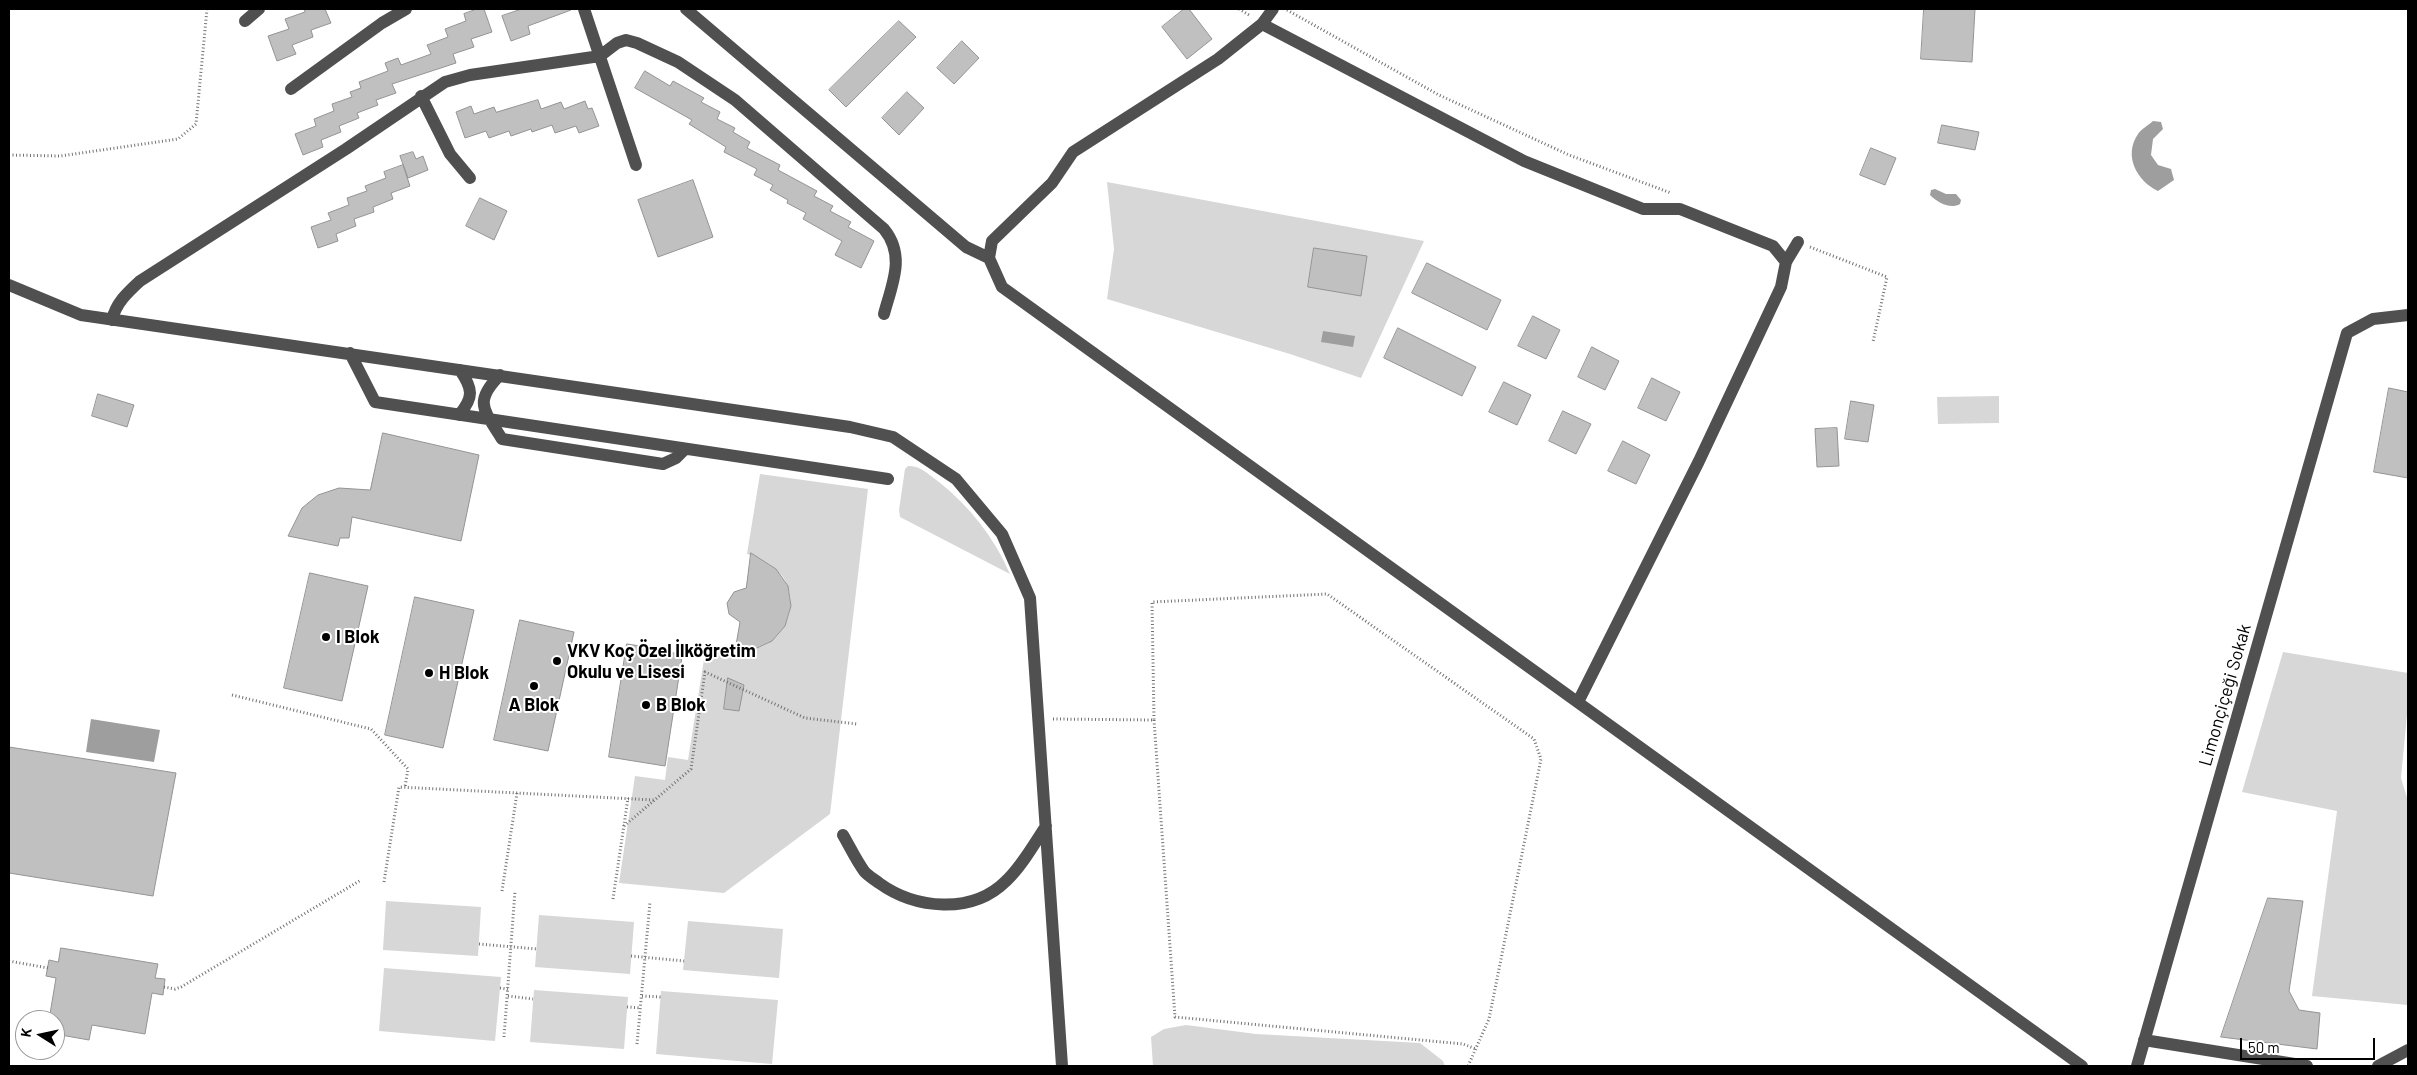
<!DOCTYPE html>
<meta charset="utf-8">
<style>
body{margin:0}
#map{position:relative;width:2417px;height:1075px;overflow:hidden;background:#fff;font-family:Barlow,sans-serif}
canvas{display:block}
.frame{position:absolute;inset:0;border:10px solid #000;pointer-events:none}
.north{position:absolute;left:15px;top:1010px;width:50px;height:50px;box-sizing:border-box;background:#fff;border:1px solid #999;border-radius:50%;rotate:280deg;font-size:14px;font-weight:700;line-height:20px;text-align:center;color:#000}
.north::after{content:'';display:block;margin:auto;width:18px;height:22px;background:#000;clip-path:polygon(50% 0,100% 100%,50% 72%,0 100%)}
.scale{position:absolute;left:2240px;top:1038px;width:135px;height:22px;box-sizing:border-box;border:2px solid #000;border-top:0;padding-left:6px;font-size:15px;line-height:18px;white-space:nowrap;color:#000;-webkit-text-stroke:4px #fff;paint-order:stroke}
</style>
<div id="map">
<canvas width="2417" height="1075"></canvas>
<div class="frame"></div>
<div class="north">K</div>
<div class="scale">50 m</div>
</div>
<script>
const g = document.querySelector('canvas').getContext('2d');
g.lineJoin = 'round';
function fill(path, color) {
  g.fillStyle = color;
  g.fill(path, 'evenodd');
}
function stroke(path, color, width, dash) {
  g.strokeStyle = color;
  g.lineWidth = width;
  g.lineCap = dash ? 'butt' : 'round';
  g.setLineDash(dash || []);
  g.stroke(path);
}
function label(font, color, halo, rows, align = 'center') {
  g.font = font + ' Barlow,sans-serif';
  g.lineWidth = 4;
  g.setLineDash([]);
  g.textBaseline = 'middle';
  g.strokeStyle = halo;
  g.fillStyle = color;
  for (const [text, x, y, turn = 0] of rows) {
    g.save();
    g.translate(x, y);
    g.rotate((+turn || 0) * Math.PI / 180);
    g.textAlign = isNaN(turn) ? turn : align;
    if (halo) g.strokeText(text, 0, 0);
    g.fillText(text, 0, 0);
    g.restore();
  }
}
const green = new Path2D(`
 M1107 182 1424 241 1361 378 1290 354 1107 299 1114 249Z
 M1999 396V423L1938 424 1937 397Z
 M908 466C920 465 929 475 939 482 970 507 994 537 1010 574L900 517 899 510 905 469Z
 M760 474 868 489 830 814 724 893 619 883 635 776 665 780 668 757 688 760 706 647C722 650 740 654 756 649 782 640 797 613 788 587 782 569 763 559 747 554Z
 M2283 652 2408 673V704L2401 778 2408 801V1005L2312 996 2337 811 2242 792Z
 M386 901 481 907 478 956 383 950Z
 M539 915 634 922 630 974 535 967Z
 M688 921 783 929 779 978 683 970Z
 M384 968 501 977 495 1041 379 1031Z
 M534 990 628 997 624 1049 530 1042Z
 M661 991 778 1000 772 1064 656 1054Z
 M1186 1025 1256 1034 1420 1043 1443 1061 1445 1066H1153L1151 1037 1164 1029Z`);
const water = new Path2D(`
 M2153 121 2161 122 2163 129 2153 139 2151 155 2158 165 2171 169 2174 180 2158 191C2137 181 2123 156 2138 134 2141 129 2149 125 2153 121Z
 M1935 189 1946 194H1956L1961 200 1960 204C1950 210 1937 202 1930 195L1931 190Z
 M1323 331 1355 336 1353 347 1321 342Z
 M91 719 160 730 154 762 86 752Z`);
const building = new Path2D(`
 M304 9H325L331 23 311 30 313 37 292 45 296 54 277 61 268 36 289 29 285 19 305 12Z
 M477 9H484L492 32 471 39 474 47 453 54 456 63 392 84 396 93 376 100 378 105 357 113 359 118 339 126 341 132 321 140 323 147 303 155 295 134 316 126 314 119 334 111 332 104 352 97 350 92 361 88 359 82 388 71 385 63 398 58 401 65 431 54 427 45 448 37 445 29 466 21 464 14Z
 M522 9H571V10L528 26 530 34 511 41 502 16Z
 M1184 9H1189L1212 39 1187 59 1162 27Z
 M1924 9H1975L1972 62 1921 59Z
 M899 21 916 37 846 107 829 90Z
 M962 41 979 58 954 84 937 68Z
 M645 71 670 86 673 81 704 98 701 102 720 112 717 119 735 128 733 132 750 142 747 148 780 165 778 170 817 191 814 196 833 206 830 211 851 222 848 227 874 241 861 268 835 255 842 241 803 219 806 213 787 203 788 200 770 190 773 185 754 175 757 169 724 152 726 147 689 124 692 120 635 88Z
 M907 92 924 108 899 135 882 118Z
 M538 100 541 109 561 102 564 109 585 101 588 109 592 108 599 126 579 133 576 126 555 133 552 125 532 132 531 129 511 136 509 131 489 138 486 131 465 138 456 112 471 106 474 114 494 107 496 112Z
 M1942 125 1979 132 1975 150 1938 143Z
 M1871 148 1896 158 1885 185 1860 175Z
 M413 152 416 159 423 156 428 170 408 178 400 156Z
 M403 165 410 186 391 193 393 199 373 207 374 212 354 219 356 226 336 234 338 241 318 248 311 227 331 220 328 213 349 205 347 198 367 191 365 186 386 178 384 172Z
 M693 180 713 237 658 257 638 200Z
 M480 198 507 211 494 240 466 226Z
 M1314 248 1367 256 1361 296 1308 287Z
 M1427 263 1501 300 1487 330 1412 293Z
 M1533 316 1560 330 1546 359 1518 346Z
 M1398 328 1476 367 1462 396 1384 358Z
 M1592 347 1619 361 1605 390 1578 377Z
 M1652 378 1680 392 1666 421 1638 408Z
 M1504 382 1531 395 1517 425 1489 412Z
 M2389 388 2408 392V478L2374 472Z
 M98 394 134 405 127 427 92 416Z
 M1851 401 1874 405 1868 442 1845 439Z
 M1563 411 1591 424 1576 454 1549 441Z
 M1837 428 1839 466 1817 467 1815 429Z
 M383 433 479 455 461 541 352 517 349 538H340L338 546 288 536 302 508 318 495 339 488 370 490Z
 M1623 441 1650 455 1636 484 1608 471Z
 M751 553 776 569 788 586 791 606 785 626 772 641 755 649 735 651 740 622 729 614 727 603 734 592 746 588Z
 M310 573 368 586 342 701 284 688Z
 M415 597 474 610 443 748 385 735Z
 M520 620 574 632 548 751 494 740Z
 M627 644 667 650 682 657 665 766 609 757Z
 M728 678 744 685 739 711 724 709Z
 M9 747 176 773 153 896 9 873Z
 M2268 898 2303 901 2289 991 2299 1010 2320 1013 2317 1049 2221 1037Z
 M61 948 158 964 155 978 165 979 163 995 152 993 145 1034 92 1025 89 1040 55 1034V1020H49L56 978 46 976 49 960 58 962Z`);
const path = new Path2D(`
 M1239 9 1249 15
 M1287 10 1439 95 1569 155 1671 193
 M9 155 60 156 178 139 196 124 207 9
 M1810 247 1887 277 1873 342
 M232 695 371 729 408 769 405 787
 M1053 719 1154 720 1152 602 1327 594 1534 739 1541 759 1489 1019 1468 1066
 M1154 720 1175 1017 1463 1044 1476 1049
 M624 826 691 769 705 672 805 718 857 724
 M384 882 399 787 654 800
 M502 891 517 793
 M613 899 628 798
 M479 944 537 949
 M631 956 684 961
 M9 961 48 968
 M164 987 175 989 181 987 361 880
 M500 988 508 989
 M508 996 533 999
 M642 996 661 997
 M627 1007 641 1008
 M504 1037 515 891
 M637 1044 650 902`);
const minor = new Path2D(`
 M584 9 636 165
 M686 9 966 247 989 258 1002 287 2082 1066
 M245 21 259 9
 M1262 24 1524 161 1643 209H1680L1773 246 1786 262 1781 287 1699 461 1578 702
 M291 89 382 23 406 9
 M421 96 450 154 470 178
 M989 258 992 241 1052 183 1073 152 1218 59 1262 24 1273 9
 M1786 262 1798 242
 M9 285 81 315 850 427 893 437 956 479 1002 534 1030 598 1062 1066
 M112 320C116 303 127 293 140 281L346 149 445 82 470 75 600 56 617 43 626 40 637 43 678 62 735 100 884 229C906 256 892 284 884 314
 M350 353 375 402 888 479
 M500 375C473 402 484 410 502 439L663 464 676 458 685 449
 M459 415C474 397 473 389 460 370
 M843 835C850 847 856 860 864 871 868 876 874 879 879 883 915 909 972 915 1006 881 1022 866 1034 844 1046 826
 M2144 1040 2307 1066
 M2137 1066 2347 333 2373 319 2408 315
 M2378 1066 2408 1050`);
const markers = [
 [326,637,5,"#000"],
 [557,661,5,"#000"],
 [429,673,5,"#000"],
 [534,686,5,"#000"],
 [646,705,5,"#000"]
];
const poiNames = [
 ["I Blok",336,637],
 ["VKV Koç Özel İlköğretim",567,651],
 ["Okulu ve Lisesi",567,672],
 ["H Blok",439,673],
 ["A Blok",534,705,"center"],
 ["B Blok",656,705]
];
const streetNames = [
 ["Limonçiçeği Sokak",2225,695,-74]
];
fill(green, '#d7d7d7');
fill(water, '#9e9e9e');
fill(building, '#c0c0c0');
stroke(building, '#949494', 1);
stroke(path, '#727272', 3, [1, 2.5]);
stroke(minor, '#505050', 12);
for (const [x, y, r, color] of markers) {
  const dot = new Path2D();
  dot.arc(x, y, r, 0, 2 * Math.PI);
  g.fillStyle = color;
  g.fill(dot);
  stroke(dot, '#fff', 2);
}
label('bold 18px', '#000', '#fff', poiNames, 'left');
label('18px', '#000', '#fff', streetNames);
</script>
